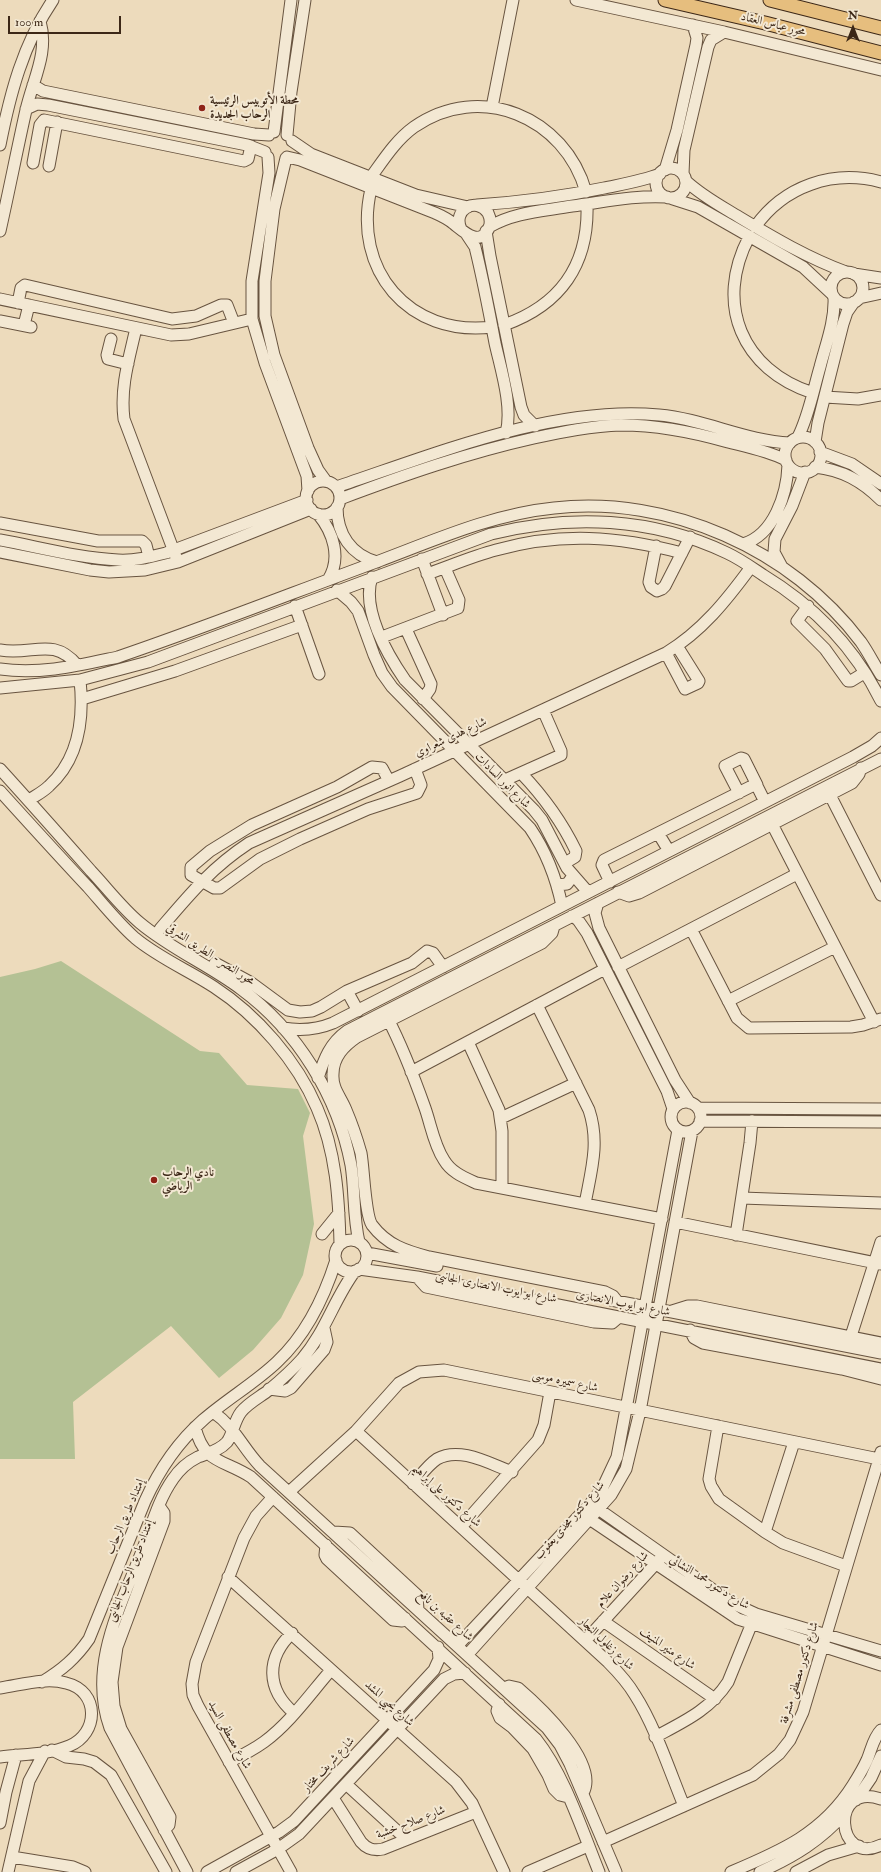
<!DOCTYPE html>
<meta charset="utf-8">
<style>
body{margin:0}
#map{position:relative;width:881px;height:1872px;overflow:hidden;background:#eddbbc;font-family:"IM FELL Double Pica",serif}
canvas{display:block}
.north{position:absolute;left:833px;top:8px;width:40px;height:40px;-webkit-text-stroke:3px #f3e8d3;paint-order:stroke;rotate:0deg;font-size:11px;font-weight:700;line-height:16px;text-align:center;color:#3c2717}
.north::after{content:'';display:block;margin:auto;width:14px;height:18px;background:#3c2717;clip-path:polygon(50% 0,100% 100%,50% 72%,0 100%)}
.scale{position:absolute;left:8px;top:16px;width:113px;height:18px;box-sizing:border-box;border:2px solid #3c2717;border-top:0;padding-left:5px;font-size:12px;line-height:14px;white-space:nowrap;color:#3c2717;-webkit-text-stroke:3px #f3e8d3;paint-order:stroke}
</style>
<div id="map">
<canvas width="881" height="1872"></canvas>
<div class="north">N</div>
<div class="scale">100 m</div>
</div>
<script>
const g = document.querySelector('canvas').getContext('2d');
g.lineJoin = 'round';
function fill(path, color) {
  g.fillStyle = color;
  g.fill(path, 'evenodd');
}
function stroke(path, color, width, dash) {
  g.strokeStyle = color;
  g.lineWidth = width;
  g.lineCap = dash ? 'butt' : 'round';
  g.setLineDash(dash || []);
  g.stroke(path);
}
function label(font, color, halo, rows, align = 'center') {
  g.font = font + ' "IM FELL Double Pica",Amiri,serif';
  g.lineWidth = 4;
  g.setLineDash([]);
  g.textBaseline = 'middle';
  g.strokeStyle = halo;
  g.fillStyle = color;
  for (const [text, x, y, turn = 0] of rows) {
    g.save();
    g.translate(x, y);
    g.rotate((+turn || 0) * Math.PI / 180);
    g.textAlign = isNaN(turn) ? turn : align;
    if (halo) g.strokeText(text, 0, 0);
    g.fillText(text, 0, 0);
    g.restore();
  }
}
const green = new Path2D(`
 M61 961 200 1051 219 1053 247 1085 298 1089 310 1113 303 1136 314 1224 303 1275 281 1318 253 1350 219 1378 171 1326 73 1402 75 1459H0V977L35 969Z`);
const minor = new Path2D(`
 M576 0 724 32 881 70
 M33 85 43 91 254 134 269 135
 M492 107 513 0
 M26 109 37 104 48 105 247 145 265 152
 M274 132 291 0
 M287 135 291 92 305 0
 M292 141 311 154 416 195 468 207
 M0 145C10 94 23 44 53 0
 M268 157 269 173 252 281V319L265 363 307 476 308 491
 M287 157 300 160 435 213C442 216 448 219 454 224 463 231 480 248 489 228 491 223 490 217 488 213 476 196 452 210 461 229
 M286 158 274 209 265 281V316L274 355 308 448 318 470 326 481
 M33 163 40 125 44 120 244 161 248 159 251 146
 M49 166 57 122
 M656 183a15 15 0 1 1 30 0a15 15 0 1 1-30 0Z
 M665 170 677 130 696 45 697 38 693 25
 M683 174 684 150 708 47 711 40 724 32
 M371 177C384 159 396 140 414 127 480 81 565 117 586 192
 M686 181C702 196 721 206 739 217 774 238 808 258 846 272
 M371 189C352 270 409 337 492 327
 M670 198 698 207 803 267 832 294
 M477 205C520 202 561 197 604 188 623 184 642 181 660 174
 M489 227C514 212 544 211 572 206 604 202 634 195 667 197
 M755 227C784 186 833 169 881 182
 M0 231C9 191 17 150 26 110 33 79 49 53 40 21
 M486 231 490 256 521 407 524 415 535 426
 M467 235 475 247C483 279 489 311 495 343 501 370 513 407 506 433
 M749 237C714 304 742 370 813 393
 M831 288a16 16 0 1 1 32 0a16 16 0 1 1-32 0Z
 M854 274 881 278
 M859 298 881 293
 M0 299 171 335 189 334 252 319
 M18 303 21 288 25 285 172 319 196 316 221 305H227L234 323
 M0 321 31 327
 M24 325 29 305
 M504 325C561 305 589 264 587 204
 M136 328C129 359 120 387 124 419L176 557
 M111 339 107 355 108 359 128 364
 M825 397 858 399 881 395
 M798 437C809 415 813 391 820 367 826 344 835 321 834 298
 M785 455a18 18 0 1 1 36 0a18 18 0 1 1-36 0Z
 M815 442 818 423 843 324 847 312 854 302
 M820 452 852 464 881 484
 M815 467C842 470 862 481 881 500
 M306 498a17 17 0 1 1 34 0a17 17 0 1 1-34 0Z
 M336 487C435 454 554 405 659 415 704 419 746 441 790 443
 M340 499C404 475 467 453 534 438 562 432 591 426 621 425 658 425 693 432 728 442 748 447 768 451 786 460
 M337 507C337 534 351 555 377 562
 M318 514C333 532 342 558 328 580
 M0 523 98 541H142L146 545 149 557
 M0 540C39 547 78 558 118 560 134 561 150 557 166 553L307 500
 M743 544C774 535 787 494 788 465
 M656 546 649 582 651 587 657 591 662 589 665 586 690 537
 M0 552 90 570 109 572 145 570 178 562 311 509
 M422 559 443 615
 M781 565 774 552 775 539 792 506 805 472
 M427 574C450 566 473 556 496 550 560 532 618 536 682 553
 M372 577C361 609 387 654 405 680L534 810 542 820 567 868 588 892
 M337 590 351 602 358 611 374 655 382 673 392 687 530 828C547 853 556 877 562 906
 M295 606 319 674
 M808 606 797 621 825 649 848 681H851L864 673
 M406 629 431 684 430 689 423 699
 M382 637 458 608 459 600 445 568
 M0 650C32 656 53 636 77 665
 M666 653 685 689 698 683 699 681 677 646
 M0 669C40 675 80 665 118 657 206 627 292 593 379 561 435 540 493 514 554 508 669 495 791 549 861 642 868 652 874 664 881 675
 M0 688 80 680 148 662 491 534C570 514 652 517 727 553 740 559 751 567 763 575 814 606 855 648 881 701
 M82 699 175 671 302 625
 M0 769C31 803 61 837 91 871 107 888 122 908 140 923 171 949 209 965 241 989 297 1030 338 1096 351 1165 355 1190 353 1216 359 1242
 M521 773C544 797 562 822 576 851L575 857 565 863
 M505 780 561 755V751L543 710
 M389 781 382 768 372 767 337 787 252 825 210 851 191 867V875L214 888H220L260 859 300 839 368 809 417 793 421 785 415 769
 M0 791C29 823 58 855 88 887 103 904 118 923 135 938 159 958 188 970 214 987 257 1015 297 1061 317 1108 336 1151 339 1199 340 1244
 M739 793 725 766 741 758 744 759 757 785
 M830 795 881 895
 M29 800C35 796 43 792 49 786 79 759 84 718 80 680
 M772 824 874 1022
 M658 833 669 851
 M610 882 602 865 604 860 754 785 757 786 765 802
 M557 885 567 884 573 876
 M618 892 629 896 639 893 852 783 859 774 861 768
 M598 903 595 913 599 928 675 1080 690 1103
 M572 916 578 920 587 933 667 1091 673 1109
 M554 926 552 933 542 943 357 1037C344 1046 333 1057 333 1074 332 1089 341 1097 346 1110 352 1124 357 1139 361 1153 364 1170 365 1215 372 1225 387 1245 406 1251 429 1257L605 1292 613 1296 617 1301
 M160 929C189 895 211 868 249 843L400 776 666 653C702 631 726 601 751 567
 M691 929 737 1018 749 1028 851 1027 863 1025 881 1019
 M215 963 250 982 288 1010 300 1012 312 1011 321 1007 347 991 412 963 427 951 433 953 443 967
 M618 967 797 874
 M347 991 358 1011
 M728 1001 835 947
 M537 1005 589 1110C600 1143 591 1171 585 1204
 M387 1017C402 1046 414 1077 425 1108 431 1125 434 1145 444 1160 451 1172 463 1177 476 1183L662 1219
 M283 1028C301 1031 316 1030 333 1023L853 757 872 746 881 738
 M468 1042 499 1110 502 1131V1188
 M411 1072 605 969
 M318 1078C324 1059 330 1043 347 1031L881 759
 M671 1117a15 15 0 1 1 30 0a15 15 0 1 1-30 0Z
 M698 1108 881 1109
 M501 1118 576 1083
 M700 1121 881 1122
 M742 1198 881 1203
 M675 1222 881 1264
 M322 1234 339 1213
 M736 1235 750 1143 752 1121
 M335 1256a16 16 0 1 1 32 0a16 16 0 1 1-32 0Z
 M367 1253 437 1266
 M359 1269 417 1277 881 1369
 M417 1277 426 1287 594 1322 612 1323 619 1317
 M611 1300 881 1353
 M672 1311 688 1306H697L881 1343
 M690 1330 694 1338 703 1343 842 1369 881 1379
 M851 1336 881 1242
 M269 1389 285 1391 291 1388 324 1350 327 1342 324 1328
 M213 1412C235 1427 242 1447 260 1466L547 1728 560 1745 570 1764 616 1872
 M718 1426 709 1479 711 1486 719 1499 765 1532 783 1543 846 1566
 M195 1427C204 1464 223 1459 251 1477L536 1739C564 1774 582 1830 599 1872
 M356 1431 608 1662C618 1672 628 1683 635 1695 655 1726 670 1772 684 1806
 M413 1484C421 1475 428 1465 437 1459 460 1446 490 1464 512 1472
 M289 1492 356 1431 399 1383 419 1372 444 1370 879 1459
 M273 1497 256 1516 244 1538 196 1662 192 1684 193 1695 198 1706 291 1872
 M159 1506 164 1513V1521L117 1647 112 1682 114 1706 121 1729 170 1817 169 1825 164 1830
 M594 1506 732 1603 756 1614 881 1651
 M585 1516 738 1619 881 1665
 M461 1527 538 1440 544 1425 550 1392
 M334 1532 350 1533 417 1595 418 1610
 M765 1532 794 1442
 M326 1545 325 1555 327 1559 393 1620 402 1621 405 1618
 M228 1577 456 1782 472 1803 504 1872
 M603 1621 715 1699
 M292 1633C266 1658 266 1689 294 1713
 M585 1641 660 1559
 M458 1645 590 1504 602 1489 617 1457 678 1130
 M468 1654 611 1495 626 1469 640 1411 692 1131
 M42 1682C62 1670 76 1658 89 1639L145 1501C159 1470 178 1442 203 1420 227 1399 255 1383 277 1362 307 1334 324 1298 336 1260
 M0 1688C21 1685 46 1677 66 1683 100 1691 99 1734 69 1746 48 1755 22 1754 0 1757
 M504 1688 509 1686 518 1688C539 1706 600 1763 583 1793
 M499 1704 497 1711 500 1718 512 1727 533 1749 548 1775 554 1789 560 1795 568 1797
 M655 1737C683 1722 710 1710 728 1682L754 1618
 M52 1750 66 1757 84 1759 94 1762 111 1775 166 1872
 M229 1762C241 1756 253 1750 264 1742 290 1723 310 1694 331 1670
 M346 1784 406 1839
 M333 1798 361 1842C367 1849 373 1851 383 1849L476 1812
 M881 1799C829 1781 836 1867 881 1845
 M856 1800 871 1778 881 1756
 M0 1823 6 1792 16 1755
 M603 1842 753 1775 779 1754 790 1740 803 1712 881 1452
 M12 1857 73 1867 85 1872
 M8 1872 29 1781 45 1751
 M187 1872 110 1728C88 1666 120 1608 142 1551 151 1528 158 1500 173 1479 179 1470 188 1462 198 1457 208 1453 219 1451 227 1442 233 1434 234 1421 241 1412 248 1403 260 1397 269 1390 281 1380 292 1370 302 1359 326 1331 334 1299 355 1271
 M207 1872 279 1832 294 1821 434 1670 439 1659 438 1647
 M236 1872 278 1849 299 1834 444 1679 454 1674 465 1673
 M528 1872 588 1846
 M731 1872C781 1851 823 1833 853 1785 858 1777 863 1769 867 1760 871 1751 873 1738 881 1730
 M760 1872C795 1856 820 1841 846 1812
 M796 1872 828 1855 859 1846`);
const major = new Path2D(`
 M665 0 765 23 881 53
 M770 0 881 28`);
const markers = [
 [202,108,4,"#8f2418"],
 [154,1180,4,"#8f2418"]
];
const streetNames = [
 ["محور عباس العقاد",773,25,14],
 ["شارع هدى شعراوي",451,738,-25],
 ["شارع انور السادات",502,781,45],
 ["محور النصر - الطريق الشرقي",210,955,33],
 ["شارع ابو ايوب الانصارى الجانبى",496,1288,11],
 ["شارع ابو ايوب الانصارى",623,1304,11],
 ["شارع سميره موسى",565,1382,12],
 ["شارع دكتور على إبراهيم",446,1496,42],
 ["إمتداد طريق الرحاب",126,1517,-67],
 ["شارع دكتور مجدى يعقوب",570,1521,-49],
 ["إمتداد طريق الرحاب الجانبى",131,1571,-69],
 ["شارع رضوان علام",623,1580,-48],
 ["شارع دكتور محمد النشائي",709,1583,32],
 ["شارع عقبه بن نافع",445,1616,42],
 ["شارع زغلول النجار",606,1644,44],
 ["شارع منير المنيف",667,1649,35],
 ["شارع دكتور مصطفى مشرفة",800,1673,-73],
 ["شارع يحيي المشد",389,1704,42],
 ["شارع مصطفى السيد",229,1735,61],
 ["شارع شريف مختار",329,1765,-47],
 ["شارع صلاح خشبة",411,1823,-21]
];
const poiNames = [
 ["محطة الأتوبيس الرئيسية",210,101],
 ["الرحاب الجديدة",210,115],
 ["نادي الرحاب",162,1173],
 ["الرياضي",162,1187]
];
fill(green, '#b4c194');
stroke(minor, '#685440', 13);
stroke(major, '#3c2717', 15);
stroke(minor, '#f3e8d3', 11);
stroke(major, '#e6be7e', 13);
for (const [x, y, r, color] of markers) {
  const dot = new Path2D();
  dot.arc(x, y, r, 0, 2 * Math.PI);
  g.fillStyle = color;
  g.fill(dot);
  stroke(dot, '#f3e8d3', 1.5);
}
label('12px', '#3c2717', '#f3e8d3', streetNames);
label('bold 12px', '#3c2717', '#f3e8d3', poiNames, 'left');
</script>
